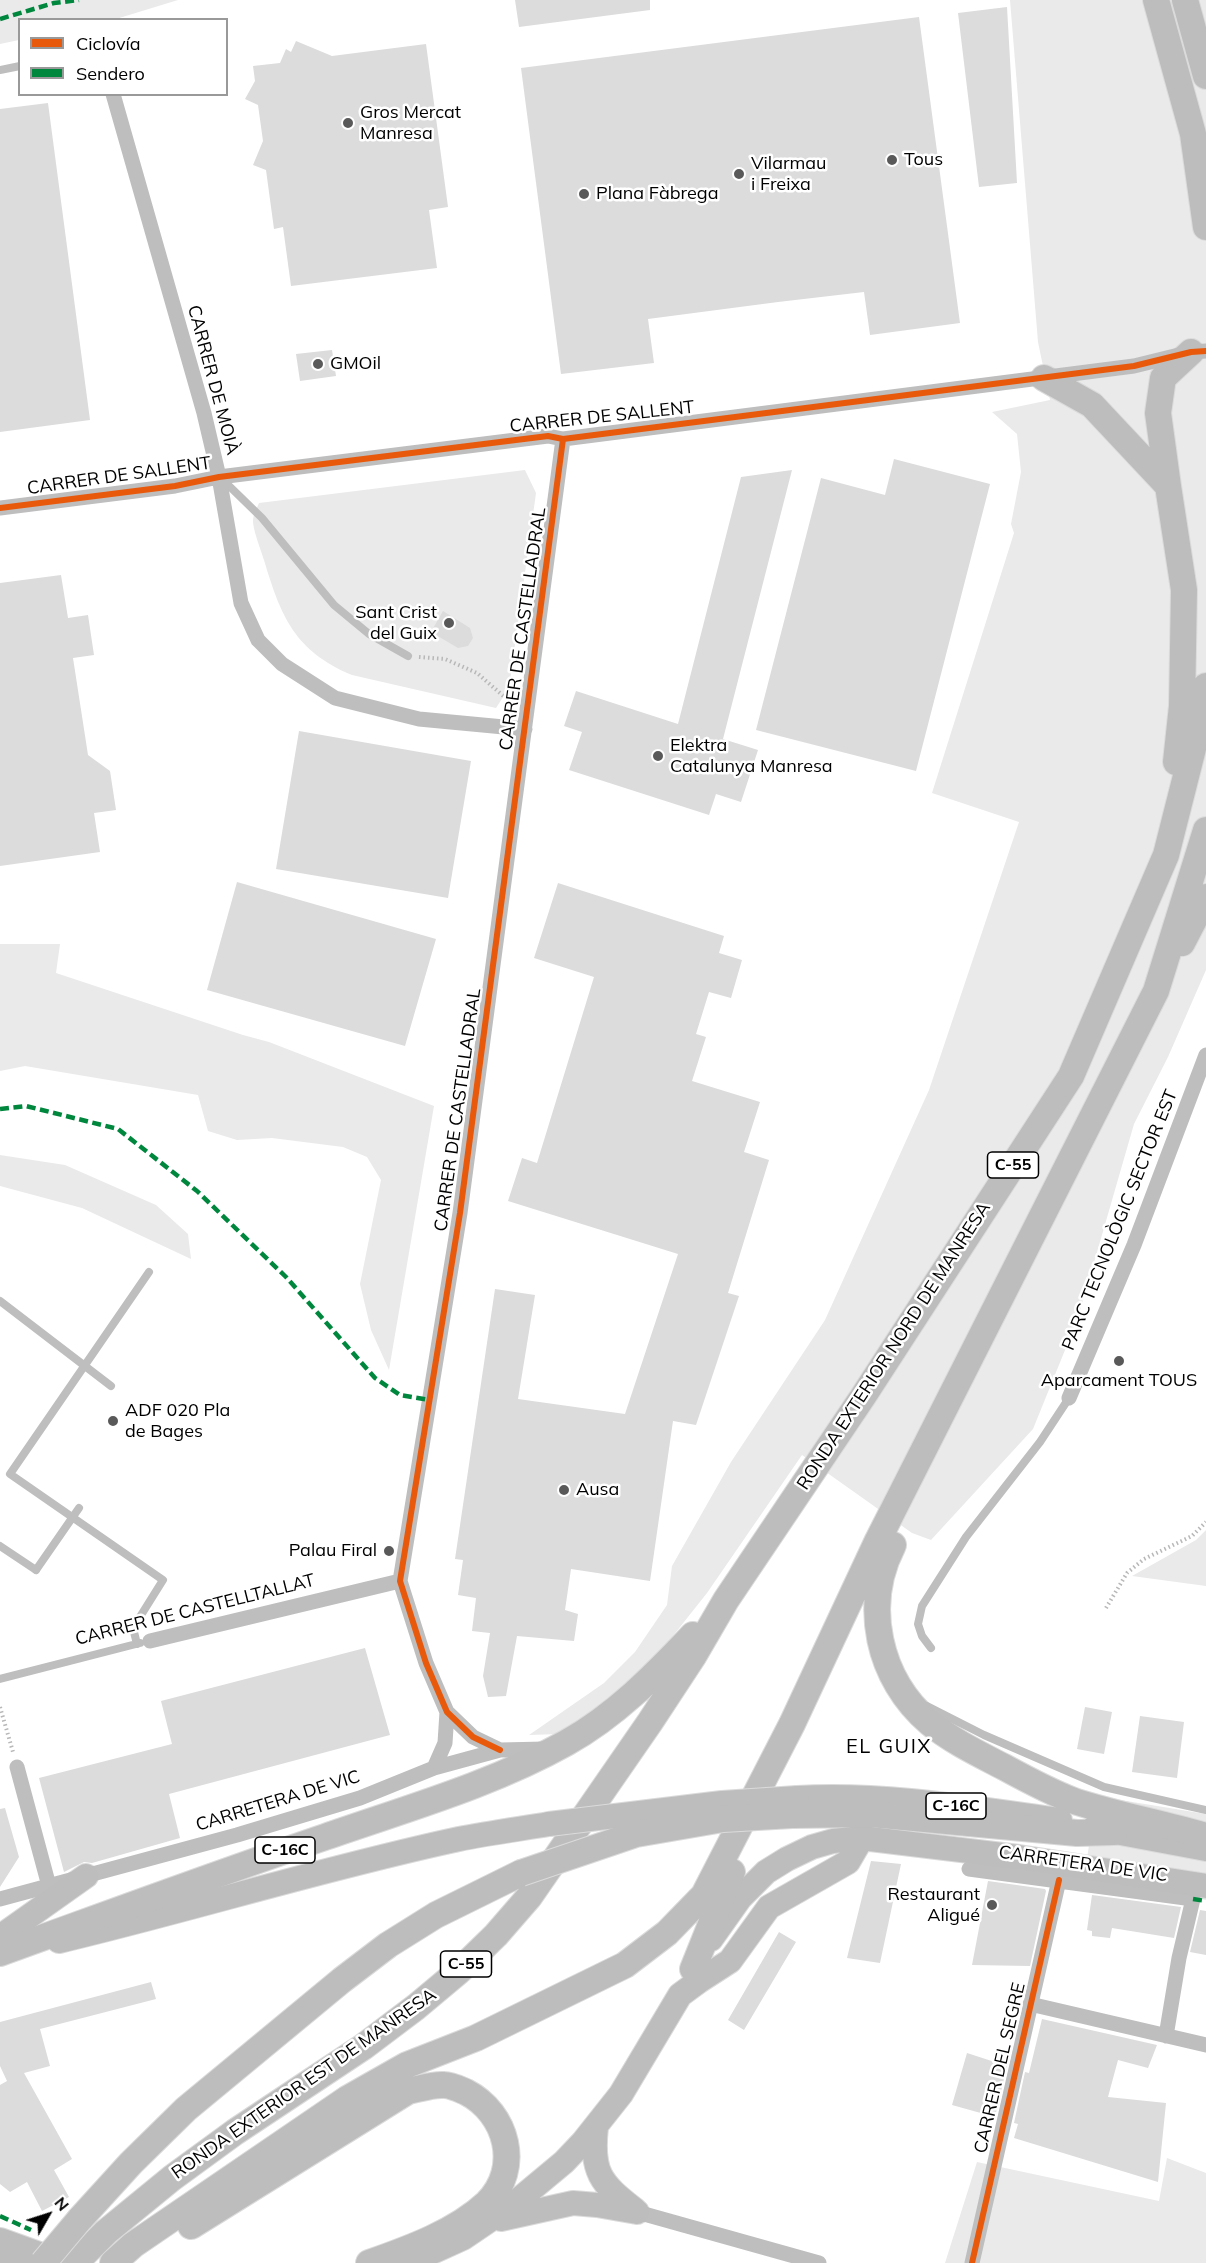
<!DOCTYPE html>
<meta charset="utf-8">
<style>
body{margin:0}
#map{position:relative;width:1206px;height:2263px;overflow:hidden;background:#fff;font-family:Mulish,sans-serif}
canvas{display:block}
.legend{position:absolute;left:18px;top:18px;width:210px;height:78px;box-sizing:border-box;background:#fff;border:2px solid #999;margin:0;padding:8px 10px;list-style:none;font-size:18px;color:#000}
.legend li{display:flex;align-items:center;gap:12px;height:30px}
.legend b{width:30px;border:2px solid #999}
.north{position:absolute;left:18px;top:2185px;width:60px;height:60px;-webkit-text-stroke:4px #fff;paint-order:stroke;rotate:51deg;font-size:16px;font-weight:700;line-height:24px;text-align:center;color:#000}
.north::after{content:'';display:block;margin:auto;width:21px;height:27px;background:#000;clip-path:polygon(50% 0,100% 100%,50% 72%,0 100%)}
</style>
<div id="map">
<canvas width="1206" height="2263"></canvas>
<ul class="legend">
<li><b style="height:8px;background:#e8590c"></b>Ciclovía</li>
<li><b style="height:8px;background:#00873e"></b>Sendero</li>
</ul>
<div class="north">N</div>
</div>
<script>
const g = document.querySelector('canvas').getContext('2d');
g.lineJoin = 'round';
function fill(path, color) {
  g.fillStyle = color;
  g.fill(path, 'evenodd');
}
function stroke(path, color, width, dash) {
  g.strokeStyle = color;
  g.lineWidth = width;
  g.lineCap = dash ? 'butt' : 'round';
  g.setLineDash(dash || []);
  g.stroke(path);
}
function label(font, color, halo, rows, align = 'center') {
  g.font = font + ' Mulish,sans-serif';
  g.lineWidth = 5;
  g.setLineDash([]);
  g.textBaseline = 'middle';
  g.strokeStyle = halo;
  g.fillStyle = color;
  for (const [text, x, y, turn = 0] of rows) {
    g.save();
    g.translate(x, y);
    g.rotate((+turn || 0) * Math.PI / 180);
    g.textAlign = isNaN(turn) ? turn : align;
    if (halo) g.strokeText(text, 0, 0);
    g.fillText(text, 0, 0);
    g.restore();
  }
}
const green = new Path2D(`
 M0 0H178L116 19 20 20 19 40 0 44Z
 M1010 0H1206V970L1168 1057 1134 1124 1078 1318 1033 1429 931 1540 912 1533 802 1455 707 1593 661 1651 610 1703 559 1734 529 1735 604 1683 635 1652 667 1605 672 1566 731 1462 825 1320 929 1090 1019 822 932 793 1014 533 1011 524 1021 472 1017 434 992 412 1050 400 1038 342Z
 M525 470 536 493 509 688 496 708 352 675C295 651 281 617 264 560 261 550 253 530 253 521 253 515 257 508 259 503Z
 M0 944H60L56 973 243 1035 269 1042 434 1106 389 1370 371 1330 360 1284 381 1180 367 1157 343 1147 272 1138 237 1140 208 1131 198 1095 25 1066 0 1071Z
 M0 1155 65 1165 156 1205 188 1234 191 1259 82 1208 0 1186Z
 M1206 1530V1586L1132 1576 1196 1540Z
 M1096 1796 1206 1814V1900L1084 1880Z
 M1167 2158 1206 2173V2263H945L977 2162 1159 2201Z`);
const building = new Path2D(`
 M515 0H650V10L519 27Z
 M1007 7 1017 183 979 187 958 13Z
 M919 17 960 323 870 335 864 292 778 302 648 319 654 363 561 374 521 68Z
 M296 41 332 56 426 44 448 207 429 210 437 268 291 286 283 227 274 229 266 170 253 165 263 141 258 105 245 99 255 81 253 66 280 63 286 49 291 52Z
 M48 103 90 420 0 432V109Z
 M332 350 336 376 300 381 296 354Z
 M894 459 990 484 916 771 756 730 821 478 885 495Z
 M792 470 723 739 758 750 741 802 716 794 709 815 569 770 582 732 564 726 576 691 678 724 741 477Z
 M61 575 68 618 88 615 94 655 73 658 88 755 110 771 116 810 94 813 100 852 0 866V583Z
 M443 611 470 628 473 638 468 646 458 648 431 632Z
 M299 731 471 761 448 898 276 869Z
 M237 882 436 939 405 1046 207 990Z
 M558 883 724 936 719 953 742 960 731 998 709 992 696 1034 706 1037 692 1081 760 1102 744 1152 769 1160 728 1293 739 1296 696 1425 673 1421 650 1581 571 1569 565 1610 578 1614 574 1641 517 1636 506 1696 488 1697 483 1676 490 1633 472 1631 476 1598 458 1595 463 1560 455 1559 495 1289 535 1295 518 1399 625 1414 678 1254 508 1201 522 1158 537 1163 594 977 534 958Z
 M365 1648 390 1735 169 1794 180 1838 92 1863 84 1862 64 1872 39 1778 172 1744 161 1701Z
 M1085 1707 1112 1712 1104 1754 1077 1749Z
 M1140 1716 1184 1722 1177 1778 1132 1772Z
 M5 1808 19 1857 0 1887V1809Z
 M871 1861 901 1864 880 1963 847 1958Z
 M988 1881 1045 1889 1046 1891 1030 1966 972 1965Z
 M1092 1895 1181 1907 1174 1938 1112 1928 1110 1938 1092 1936V1931L1087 1930Z
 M1200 1910 1206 1911V1955L1190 1952Z
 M779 1932 796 1942 744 2030 728 2020Z
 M151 1982 156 1999 40 2029 50 2066 24 2073 72 2159 54 2170 69 2197 42 2211 27 2182 10 2192 0 2184V2085L7 2081 0 2066V2022Z
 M1042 2019 1157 2045 1148 2068 1118 2060 1108 2097 1166 2103 1158 2182 1014 2138 1018 2124 1014 2123 1025 2072 1029 2073Z
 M967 2053 1007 2066 995 2117 952 2105Z`);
const path = new Path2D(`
 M419 657 445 659 477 673 509 701
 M1106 1608 1127 1573 1144 1559 1192 1536 1206 1522
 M0 1707 13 1752`);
const service = new Path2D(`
 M0 70 20 66
 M223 480 262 518 334 605 369 634 408 656
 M0 1301 111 1386
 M0 1546 36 1570
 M137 1644 133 1628 163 1580 10 1474 149 1272
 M931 1648 922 1636 918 1624 922 1606 966 1537 1040 1442 1069 1398
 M0 1679 140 1643
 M927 1706 984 1735 1104 1787 1206 1810`);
const minor = new Path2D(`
 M113 94 204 413 219 477 241 603 258 640 282 664 335 698 419 719 525 729
 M0 508 175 486 219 477 548 436 563 439 1134 366 1191 352 1206 351
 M1069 1398 1134 1245 1206 1055
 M150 1641 400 1581
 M500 1750 473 1737 447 1712 426 1663 400 1581 460 1213 563 439
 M17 1767 49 1886
 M434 1768 445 1743 447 1712
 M969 1869 1193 1899 1179 1958 1166 2036
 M0 1899 237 1835 360 1798 434 1768 500 1750 545 1749
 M1030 2004 1206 2045
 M637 2212 819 2263
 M972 2263 1059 1880`);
const primary = new Path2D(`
 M797 1798C885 1793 972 1808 1060 1820
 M1094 1828 1206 1849
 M0 1937 86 1876
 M711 1939 740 1898 766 1872 787 1859 812 1847 833 1841 862 1838 1019 1857 1206 1886
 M59 1941C193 1909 324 1868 459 1839 489 1833 519 1829 549 1824
 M596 2127C591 2172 600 2183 635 2210
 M501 2219 573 2203 597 2205 637 2212
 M0 2254 22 2263
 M408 2263 463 2238 516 2202 564 2162 583 2142 621 2094 680 1995 699 1981 730 1961 769 1907 848 1862 862 1838`);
const trunk = new Path2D(`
 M1156 0 1193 134 1206 227
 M1185 0 1206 76
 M1044 378 1092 405 1168 486 1184 590 1182 706 1176 762
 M1168 486 1158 413 1163 378 1191 352
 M1182 943 1206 897
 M893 1545C862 1605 878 1679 930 1723 952 1741 979 1754 1004 1767 1026 1779 1050 1792 1074 1801 1117 1815 1162 1823 1206 1836
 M792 1815 871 1814 1077 1833 1114 1832
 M0 1953C108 1914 216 1874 325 1837 405 1809 491 1785 566 1743 615 1716 655 1675 693 1635
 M693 1969 732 1872
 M80 2219 131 2163 186 2109 342 1980 388 1945 436 1915 521 1873
 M191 2226 408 2091C419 2089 433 2084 444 2085 451 2085 459 2089 466 2092 507 2113 522 2168 487 2203 456 2232 409 2249 369 2263
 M0 2241 61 2263
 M75 2263 106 2232 172 2178 235 2132 363 2047 416 2007 459 1971 496 1935 529 1897 650 1722 694 1655 726 1600 864 1395 1071 1076 1166 855 1204 705 1206 686
 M113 2263 133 2245 347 2099 407 2065 476 2038 625 1965 667 1933 704 1895 792 1724 878 1540 1156 991 1206 830`);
const serviceBridge = new Path2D(`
 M36 1570 79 1508`);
const primaryBridge = new Path2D(`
 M549 1824 722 1803 797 1798`);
const trunkBridge = new Path2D(`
 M521 1873 636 1834 723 1819 792 1815
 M43 2263 80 2219`);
const quiet = new Path2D(`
 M0 19 54 3 79 0
 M0 1109 26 1106 118 1129 197 1191 286 1277 375 1378 400 1395 430 1400
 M1193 1899 1206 1901
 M0 2216 31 2230`);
const cycleway = new Path2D(`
 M0 508 175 486 219 477 548 436 563 439 1134 366 1191 352 1206 351
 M500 1750 473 1737 447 1712 426 1663 400 1581 460 1213 563 439
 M972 2263 1059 1880`);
const markers = [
 [348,123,6,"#595959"],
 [892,160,6,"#595959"],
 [739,174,6,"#595959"],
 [584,194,6,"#595959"],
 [318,364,6,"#595959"],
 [449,623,6,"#595959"],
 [658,756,6,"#595959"],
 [1119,1361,6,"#595959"],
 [113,1421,6,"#595959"],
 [564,1490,6,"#595959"],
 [389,1551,6,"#595959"],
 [992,1905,6,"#595959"]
];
const shields = [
 [1013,1165,51],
 [956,1806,60],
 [285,1850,60],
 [466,1964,51]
];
const shieldNames = [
 ["C-55",1013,1165],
 ["C-16C",956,1806],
 ["C-16C",285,1850],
 ["C-55",466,1964]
];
const poiNames = [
 ["Gros Mercat",360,113],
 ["Manresa",360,134],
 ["Tous",904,160],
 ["Vilarmau",751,164],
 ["i Freixa",751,185],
 ["Plana Fàbrega",596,194],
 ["GMOil",330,364],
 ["Sant Crist",437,613,"right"],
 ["del Guix",437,634,"right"],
 ["Elektra",670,746],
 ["Catalunya Manresa",670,767],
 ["Aparcament TOUS",1119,1381,"center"],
 ["ADF 020 Pla",125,1411],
 ["de Bages",125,1432],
 ["Ausa",576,1490],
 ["Palau Firal",377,1551,"right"],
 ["Restaurant",980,1895,"right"],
 ["Aligué",980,1916,"right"]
];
const streetNames = [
 ["CARRER DE MOIÀ",213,380,75],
 ["CARRER DE SALLENT",602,417,-6],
 ["CARRER DE SALLENT",119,476,-8],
 ["CARRER DE CASTELLADRAL",523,629,-82],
 ["CARRER DE CASTELLADRAL",458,1110,-82],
 ["PARC TECNOLÒGIC SECTOR EST",1120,1220,-68],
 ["RONDA EXTERIOR NORD DE MANRESA",894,1346,-57],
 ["CARRER DE CASTELLTALLAT",195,1610,-14],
 ["CARRETERA DE VIC",278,1801,-17],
 ["CARRETERA DE VIC",1083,1864,8],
 ["CARRER DEL SEGRE",1000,2068,-77],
 ["RONDA EXTERIOR EST DE MANRESA",304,2084,-35]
];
const neighbourhoodNames = [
 ["EL GUIX",889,1747]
];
fill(green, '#eaeaea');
fill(building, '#dcdcdc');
stroke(primary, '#dbdbdb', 26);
stroke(trunk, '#dbdbdb', 28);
stroke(path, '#b8b8b8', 4, [1.5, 3]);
stroke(service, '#bebebe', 8);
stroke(minor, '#bebebe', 15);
stroke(primary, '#bdbdbd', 24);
stroke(trunk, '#bdbdbd', 26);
stroke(primaryBridge, '#dbdbdb', 26, []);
stroke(trunkBridge, '#dbdbdb', 28, []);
stroke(serviceBridge, '#bebebe', 8);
stroke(primaryBridge, '#bdbdbd', 24);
stroke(trunkBridge, '#bdbdbd', 26);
stroke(quiet, '#00873e', 4.5, [9, 4.5]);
stroke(cycleway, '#e8590c', 6);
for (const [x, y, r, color] of markers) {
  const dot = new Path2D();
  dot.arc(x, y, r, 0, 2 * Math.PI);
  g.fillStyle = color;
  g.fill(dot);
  stroke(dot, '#fff', 2);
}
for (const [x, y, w] of shields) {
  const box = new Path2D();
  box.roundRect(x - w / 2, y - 13, w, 26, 4.5);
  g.fillStyle = '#fff';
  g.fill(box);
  stroke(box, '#000', 1.5);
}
label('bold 16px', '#000', null, shieldNames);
label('18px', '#000', '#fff', poiNames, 'left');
label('18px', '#000', '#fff', streetNames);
g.letterSpacing = '1.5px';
label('20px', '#000', '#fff', neighbourhoodNames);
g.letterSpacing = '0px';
</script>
